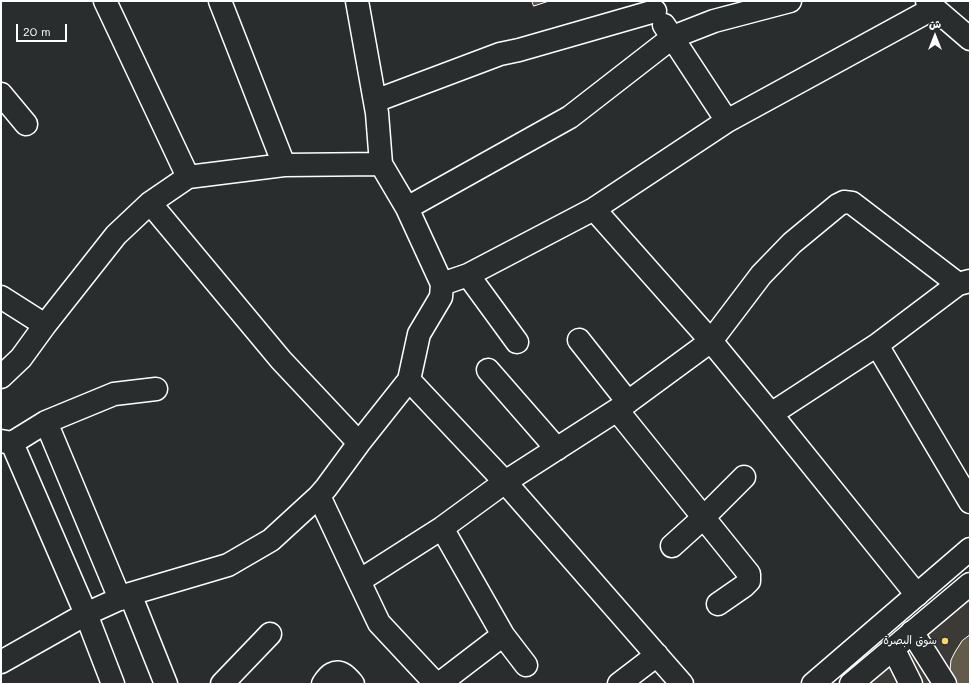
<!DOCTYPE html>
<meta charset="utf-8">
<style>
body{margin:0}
#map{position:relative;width:971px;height:685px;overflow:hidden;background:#2a2d2e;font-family:Mali,"Playpen Sans Arabic",sans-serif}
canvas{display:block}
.frame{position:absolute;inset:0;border:2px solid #fff;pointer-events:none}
.north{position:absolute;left:915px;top:16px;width:40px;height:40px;-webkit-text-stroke:3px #2a2d2e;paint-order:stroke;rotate:0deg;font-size:11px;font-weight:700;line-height:16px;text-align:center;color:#fff}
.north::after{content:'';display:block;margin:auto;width:14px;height:18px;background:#fff;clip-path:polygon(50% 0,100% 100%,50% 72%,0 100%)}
.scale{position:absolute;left:16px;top:24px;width:51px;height:18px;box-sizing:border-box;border:2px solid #fff;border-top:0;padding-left:5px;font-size:12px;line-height:14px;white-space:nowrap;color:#fff;-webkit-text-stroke:3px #2a2d2e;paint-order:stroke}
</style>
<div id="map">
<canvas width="971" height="685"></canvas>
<div class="frame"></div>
<div class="north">ش</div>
<div class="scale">20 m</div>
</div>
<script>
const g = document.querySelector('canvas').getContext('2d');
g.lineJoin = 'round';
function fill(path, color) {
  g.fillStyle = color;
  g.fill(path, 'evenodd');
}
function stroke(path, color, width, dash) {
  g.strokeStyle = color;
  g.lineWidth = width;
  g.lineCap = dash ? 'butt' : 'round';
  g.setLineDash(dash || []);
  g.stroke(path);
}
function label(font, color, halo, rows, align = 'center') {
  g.font = font + ' Mali,"Playpen Sans Arabic",sans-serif';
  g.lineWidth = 3;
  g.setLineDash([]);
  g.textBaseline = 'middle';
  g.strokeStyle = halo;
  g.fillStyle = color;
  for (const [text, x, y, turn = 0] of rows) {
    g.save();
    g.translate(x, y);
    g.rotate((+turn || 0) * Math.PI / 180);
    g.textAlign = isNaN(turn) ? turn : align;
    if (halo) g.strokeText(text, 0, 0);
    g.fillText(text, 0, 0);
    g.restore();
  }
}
const built = new Path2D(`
 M970 598V684H869Z`);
const building = new Path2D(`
 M532 1H549L534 6Z
 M970 635V684H953L950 670 951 660 955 652 962 641Z`);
const minor = new Path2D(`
 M105 1 188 177
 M220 1 284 165
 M357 1 377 113 381 164 407 208 442 284 441 297 419 334 409 380 505 482 682 684
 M927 1 934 8 970 39
 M664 25 727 121
 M1 94 26 124
 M375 101 500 54 519 50 655 11
 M150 203 281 360 359 443
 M407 208 570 117 673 37 714 21 790 1
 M594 209 711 341 771 414 917 595
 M468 275 517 342
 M442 284 468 275 594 209 727 121 934 8
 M1 297 45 325
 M579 340 628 402
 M877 345 970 502
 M488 370 557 449
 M1 377 21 358 45 325 116 235 150 203 188 177 284 165 381 164
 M617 410 749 574V581L744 586 718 604
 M771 414 877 345 958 284 970 281
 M46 422 120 599
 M1 441 12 443 86 614 113 684
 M12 443 46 422 114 394 156 389
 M319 496 359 581 379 623 436 684
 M442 528 503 635 526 665
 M672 546 703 518 744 477
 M359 581 442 528 505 482 617 410 711 341 761 275 792 243 838 205 844 202 852 203 958 284
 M130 594 166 684
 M912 632 945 684
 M893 648 911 684
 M1 662 86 614 130 594 228 565 271 540 319 496 326 488 359 443 409 380
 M222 684 270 634
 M323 684C325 681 328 676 332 674 341 669 348 678 353 684
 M439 684 503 635
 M619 684 657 655`);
const major = new Path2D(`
 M813 684 970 549
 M851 684 970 584`);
const markers = [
 [945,641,4,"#ffd166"]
];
const poiNames = [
 ["سوق البصرة",937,641]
];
fill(built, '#3b3a36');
fill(building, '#625a4a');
stroke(building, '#fff', 1);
stroke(minor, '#fff', 25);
stroke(major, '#fff', 25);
stroke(minor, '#2a2d2e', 22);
stroke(major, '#2a2d2e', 22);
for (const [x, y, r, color] of markers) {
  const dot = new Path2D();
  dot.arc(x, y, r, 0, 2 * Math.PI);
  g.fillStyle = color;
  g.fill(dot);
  stroke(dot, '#2a2d2e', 1.5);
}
label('11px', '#fff', '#2a2d2e', poiNames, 'right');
</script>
